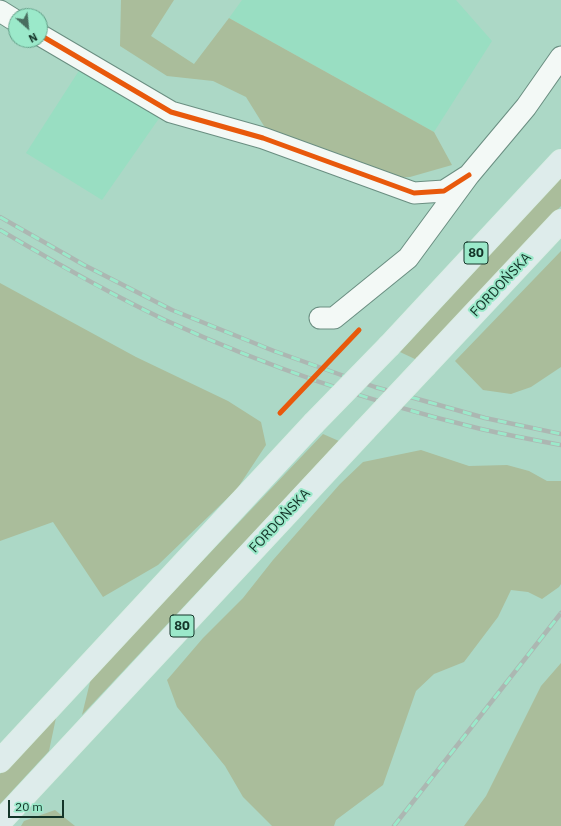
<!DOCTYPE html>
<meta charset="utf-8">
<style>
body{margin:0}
#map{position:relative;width:561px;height:826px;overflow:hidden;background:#acd8c6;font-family:"IBM Plex Sans",sans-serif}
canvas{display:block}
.north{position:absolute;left:8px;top:8px;width:40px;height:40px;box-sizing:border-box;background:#9be9ca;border:1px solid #65a18a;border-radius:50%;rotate:153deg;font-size:11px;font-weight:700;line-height:16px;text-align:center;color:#143529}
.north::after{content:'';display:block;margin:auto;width:14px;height:18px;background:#496e60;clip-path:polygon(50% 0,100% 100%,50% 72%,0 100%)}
.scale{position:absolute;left:8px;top:800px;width:56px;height:18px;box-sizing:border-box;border:2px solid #143529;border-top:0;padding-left:5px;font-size:12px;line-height:14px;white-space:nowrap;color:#143529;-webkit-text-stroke:3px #9be9ca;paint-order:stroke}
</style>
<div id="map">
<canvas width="561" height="826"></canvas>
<div class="north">N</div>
<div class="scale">20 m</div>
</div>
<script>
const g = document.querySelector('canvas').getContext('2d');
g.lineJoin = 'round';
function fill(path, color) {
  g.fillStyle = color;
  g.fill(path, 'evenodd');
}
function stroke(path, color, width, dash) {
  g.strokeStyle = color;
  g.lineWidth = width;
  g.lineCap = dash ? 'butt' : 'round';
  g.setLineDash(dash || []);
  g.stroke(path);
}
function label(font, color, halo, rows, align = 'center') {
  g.font = font + ' "IBM Plex Sans",sans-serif';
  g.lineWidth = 4;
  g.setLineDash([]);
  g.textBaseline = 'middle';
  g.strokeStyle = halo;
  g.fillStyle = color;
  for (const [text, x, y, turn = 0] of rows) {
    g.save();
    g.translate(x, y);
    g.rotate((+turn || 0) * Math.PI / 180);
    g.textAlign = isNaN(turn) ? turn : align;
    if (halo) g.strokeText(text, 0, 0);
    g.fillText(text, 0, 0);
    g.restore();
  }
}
const built = new Path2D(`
 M242 0H456L492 41 434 132 229 18Z
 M80 69 160 117 102 200 26 153Z`);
const green = new Path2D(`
 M121 0H174L151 36 194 64 229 18 434 132 452 165 410 177 377 179 293 145 264 126 246 97 213 81 167 76 120 46Z
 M561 177V206L417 360 400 352Z
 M561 251V367L531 387 511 394 483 390 455 361Z
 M0 283 136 357 228 401 261 422 266 445 237 489 158 565 103 597 53 522 0 541Z
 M323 434 339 441 82 715 91 678Z
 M421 450 469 466 507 465 529 471 547 481H561V584L559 587 542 599 528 592 511 590 498 617 464 662 434 674 416 691 383 785 336 820 334 826H272L243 797 225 766 177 707 167 680 203 638 243 598 273 560 340 484 363 462Z
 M561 663V826H464L486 796 541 686Z
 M57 713 49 751 0 804V774Z
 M55 810 75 826H21L24 821Z`);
const street = new Path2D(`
 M0 11 16 21
 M40 35 171 112 263 138 414 193 444 191 469 175
 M320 318H334L408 258 469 175 526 107 561 57`);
const primary = new Path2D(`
 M390 345 561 161
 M426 365 561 221
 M0 761 313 424
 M0 822 364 431`);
const rail = new Path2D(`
 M0 217 84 265 172 310 274 351 375 387 485 418 561 434
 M0 230C54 262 108 293 165 320 265 366 373 403 481 429 507 435 534 440 561 445
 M394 826 561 613`);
const primaryBridge = new Path2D(`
 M313 424 390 345
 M364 431 426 365`);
const cycleway = new Path2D(`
 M40 35 171 112 263 138 414 193 444 191 469 175
 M280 413 359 330`);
const shields = [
 [476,253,24],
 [182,626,24]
];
const shieldNames = [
 ["80",476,253],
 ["80",182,626]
];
const streetNames = [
 ["FORDOŃSKA",501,285,-47],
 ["FORDOŃSKA",280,521,-47]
];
fill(built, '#99dec2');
fill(green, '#aabd9b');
stroke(street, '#6a8e81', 23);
stroke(primary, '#daede5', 24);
stroke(street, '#f3f9f6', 21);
stroke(primary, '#deeceb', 22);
stroke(rail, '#acb7b2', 4.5);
stroke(rail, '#9be9ca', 3, [9]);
stroke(primaryBridge, '#daede5', 24, []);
stroke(primaryBridge, '#deeceb', 22);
stroke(cycleway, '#e8590c', 5);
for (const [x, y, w] of shields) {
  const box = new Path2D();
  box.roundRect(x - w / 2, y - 11, w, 22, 3);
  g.fillStyle = '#9be9ca';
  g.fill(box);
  stroke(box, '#143529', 1);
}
label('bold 13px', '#143529', null, shieldNames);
label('14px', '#143529', '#9be9ca', streetNames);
</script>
